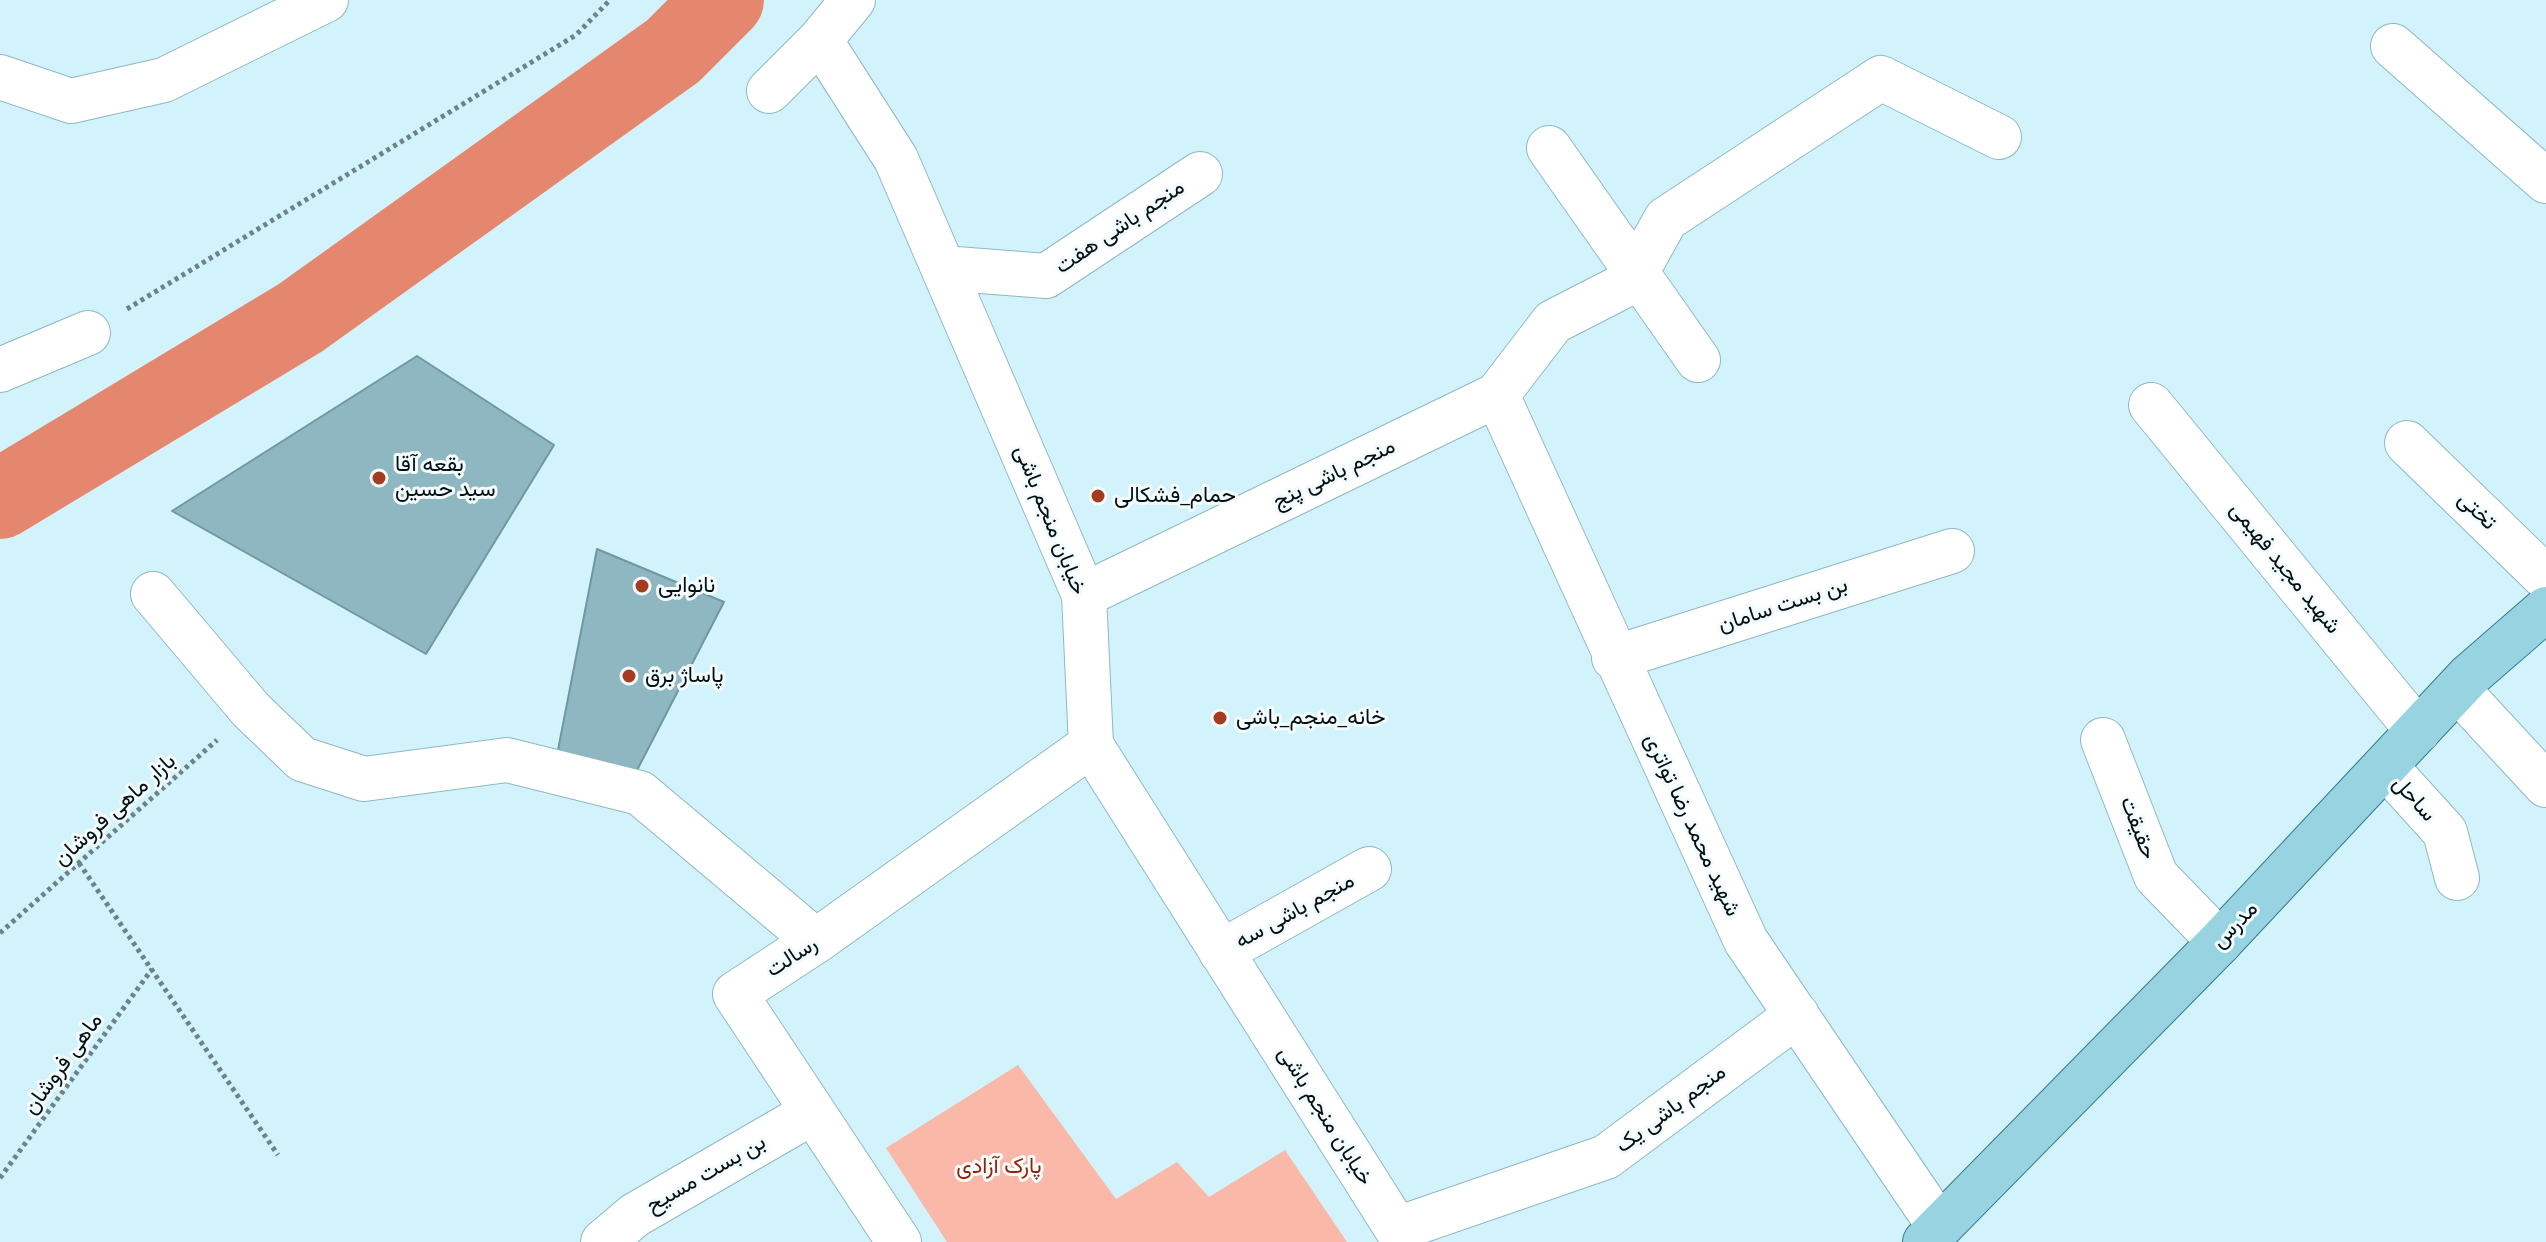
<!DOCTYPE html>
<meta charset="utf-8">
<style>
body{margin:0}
canvas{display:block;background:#d2f3fc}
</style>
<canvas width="2546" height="1242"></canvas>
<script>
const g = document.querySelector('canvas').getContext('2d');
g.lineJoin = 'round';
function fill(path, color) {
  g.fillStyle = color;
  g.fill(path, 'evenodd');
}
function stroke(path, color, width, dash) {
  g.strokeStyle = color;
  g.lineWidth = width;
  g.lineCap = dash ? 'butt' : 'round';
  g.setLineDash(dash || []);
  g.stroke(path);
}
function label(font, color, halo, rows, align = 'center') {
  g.font = font + ' "Open Sans",Vazirmatn,sans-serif';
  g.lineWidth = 6;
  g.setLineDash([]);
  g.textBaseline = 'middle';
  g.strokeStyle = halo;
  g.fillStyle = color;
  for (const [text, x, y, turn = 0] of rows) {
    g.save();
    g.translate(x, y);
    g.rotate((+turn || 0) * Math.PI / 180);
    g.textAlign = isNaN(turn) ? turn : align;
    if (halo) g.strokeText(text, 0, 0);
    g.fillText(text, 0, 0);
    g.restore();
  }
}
const green = new Path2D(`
 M1018 1065 1116 1199 1177 1162 1209 1197 1285 1150 1347 1242H947L886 1148Z`);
const river = new Path2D(`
 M0 499 300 318 673 51 724 0`);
const building = new Path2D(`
 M417 356 554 445 426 654 172 511Z
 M597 549 724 602 634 776 558 750Z`);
const path = new Path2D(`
 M127 309 576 35 610 0
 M79 863 278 1155
 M0 933 217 740
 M0 1178 152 969`);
const minor = new Path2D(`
 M820 40 896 159 1084 595 1091 745 1405 1242
 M2393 46 2546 181
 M0 77 71 101 164 80 326 0
 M769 91 820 40 853 0
 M1549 148 1698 360
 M943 268 1046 276 1200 174
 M0 370 88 333
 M1497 395 1746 941 1939 1226
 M2151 405 2418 731
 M2407 443 2546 578
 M153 594 251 710 302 759 364 779 507 760 640 793 816 941
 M1084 595 1497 395 1553 322 1631 282 1666 219 1881 78 1999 137
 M1614 658 1952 551
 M2458 690 2546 785
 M2103 740 2156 876 2220 942
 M2385 766 2445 832 2457 878
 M1221 952 1369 869
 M1397 1229 1606 1157 1797 1015
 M603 1242 635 1215 813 1112
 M899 1242 735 994 816 941 1091 745`);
const major = new Path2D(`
 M1925 1242 2220 942 2469 676 2546 609`);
const markers = [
 [379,478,8,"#a53c20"],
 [1098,496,8,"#a53c20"],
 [642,586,8,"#a53c20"],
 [629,676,8,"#a53c20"],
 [1220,718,8,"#a53c20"]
];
const streetNames = [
 ["منجم باشی هفت",1120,227,-34],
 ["منجم باشی پنج",1334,474,-26],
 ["تختی",2477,511,44],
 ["خیابان منجم باشی",1050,520,68],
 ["شهید مجید فهیمی",2285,568,51],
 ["بن بست سامان",1783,605,-18],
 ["ساحل",2414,799,48],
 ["بازار ماهی فروشان",115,810,-42],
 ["شهید محمد رضا تواتری",1692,825,65],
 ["حقیقت",2138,828,69],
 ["منجم باشی سه",1295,911,-29],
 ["مدرس",2235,925,-46],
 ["رسالت",792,957,-33],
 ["ماهی فروشان",63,1064,-54],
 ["منجم باشی یک",1671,1109,-37],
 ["خیابان منجم باشی",1325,1116,58],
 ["بن بست مسیح",706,1174,-30]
];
const poiNames = [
 ["بقعه آقا",395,465],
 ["سید حسین",395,490],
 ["حمام_فشکالی",1114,496],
 ["نانوایی",658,586],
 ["پاساژ برق",645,676],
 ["خانه_منجم_باشی",1236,718]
];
const parkNames = [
 ["پارک آزادی",999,1167]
];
fill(green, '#fab9a8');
stroke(river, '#e5876e', 80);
fill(building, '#8eb7c1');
stroke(building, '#7098a2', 2);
stroke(minor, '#8fb8c2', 46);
stroke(major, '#367c8b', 46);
stroke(path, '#6c8389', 5, [4, 4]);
stroke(minor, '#fff', 44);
stroke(major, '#97d3e0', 44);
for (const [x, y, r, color] of markers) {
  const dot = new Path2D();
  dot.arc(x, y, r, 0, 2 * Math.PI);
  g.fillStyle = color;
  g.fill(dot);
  stroke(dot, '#f3fbfd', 3);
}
label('22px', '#020f12', '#f3fbfd', streetNames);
label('22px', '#020f12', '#f3fbfd', poiNames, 'left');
label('22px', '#922300', '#f3fbfd', parkNames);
</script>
